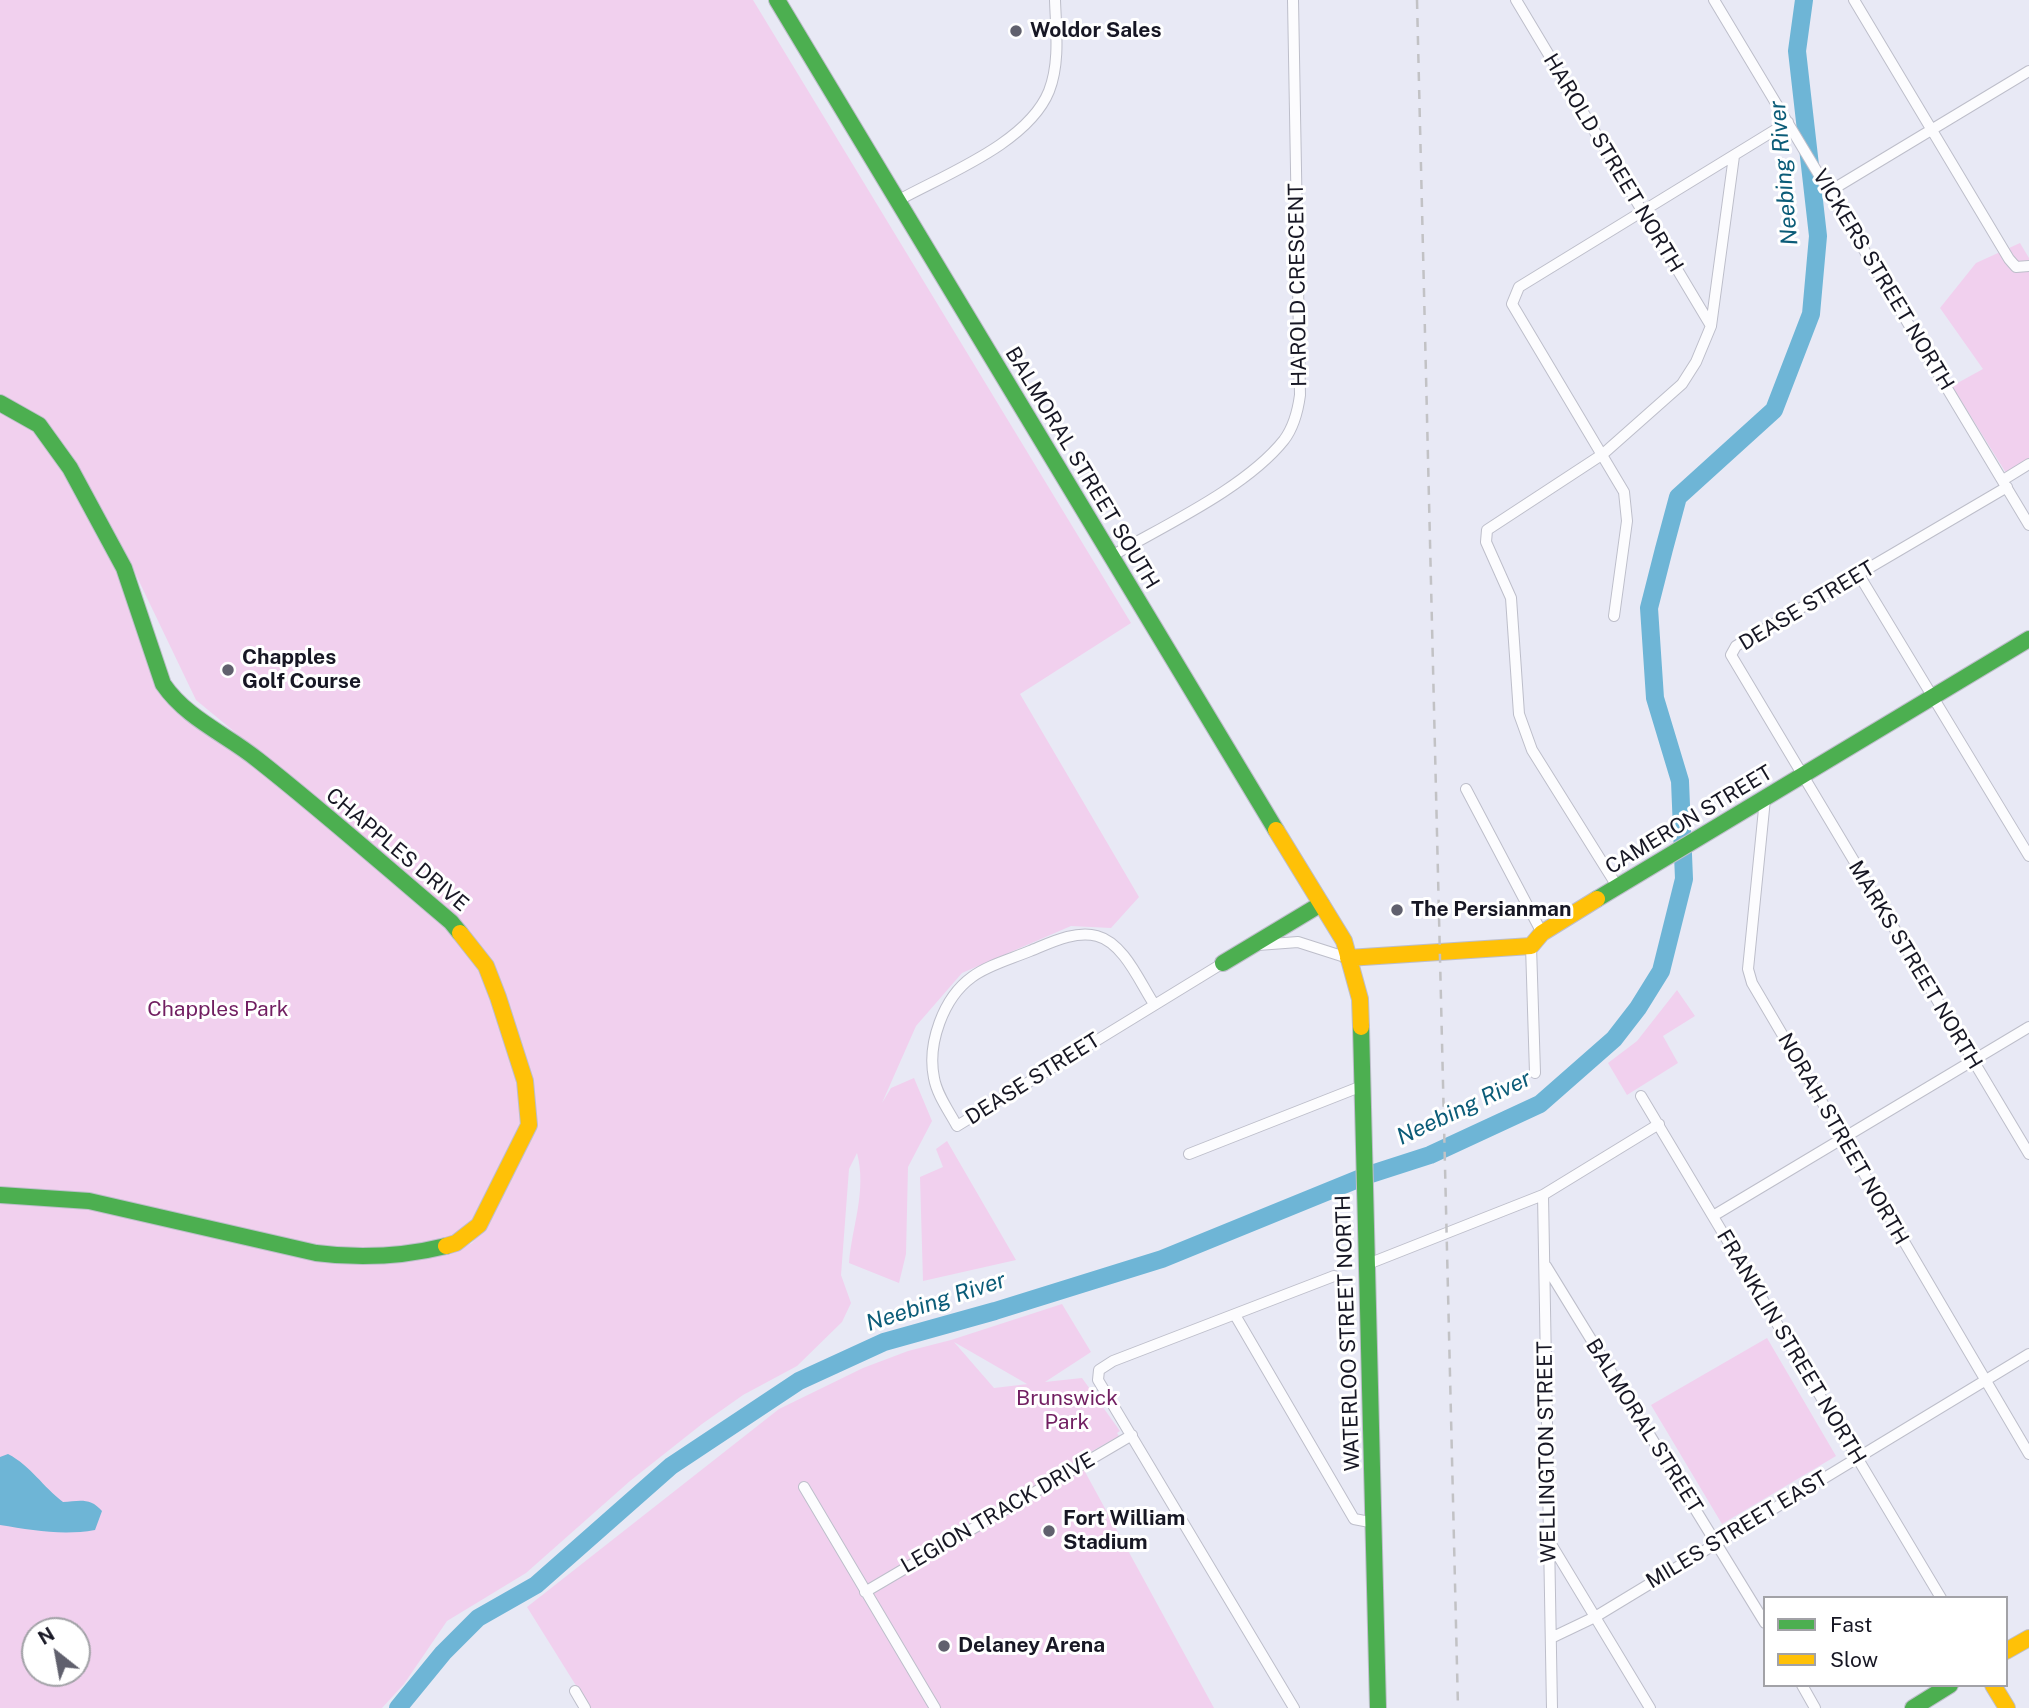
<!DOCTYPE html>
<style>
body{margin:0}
#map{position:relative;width:2029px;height:1708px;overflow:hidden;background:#e8e9f5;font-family:"Public Sans",sans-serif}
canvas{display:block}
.legend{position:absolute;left:1763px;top:1596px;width:245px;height:91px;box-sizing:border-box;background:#fff;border:2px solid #a2a2a7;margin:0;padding:9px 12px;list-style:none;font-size:21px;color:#171724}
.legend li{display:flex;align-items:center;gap:14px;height:35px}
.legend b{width:35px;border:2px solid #a2a2a7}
.north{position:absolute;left:21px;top:1617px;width:70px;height:70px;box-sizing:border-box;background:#fff;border:2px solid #a2a2a7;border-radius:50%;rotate:329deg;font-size:19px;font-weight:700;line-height:28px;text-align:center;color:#171724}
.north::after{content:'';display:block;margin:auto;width:24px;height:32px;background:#60606d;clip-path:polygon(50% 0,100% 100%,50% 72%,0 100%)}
</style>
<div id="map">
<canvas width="2029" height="1708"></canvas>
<ul class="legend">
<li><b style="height:9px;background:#4caf50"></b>Fast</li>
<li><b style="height:9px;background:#ffc107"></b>Slow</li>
</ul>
<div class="north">N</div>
</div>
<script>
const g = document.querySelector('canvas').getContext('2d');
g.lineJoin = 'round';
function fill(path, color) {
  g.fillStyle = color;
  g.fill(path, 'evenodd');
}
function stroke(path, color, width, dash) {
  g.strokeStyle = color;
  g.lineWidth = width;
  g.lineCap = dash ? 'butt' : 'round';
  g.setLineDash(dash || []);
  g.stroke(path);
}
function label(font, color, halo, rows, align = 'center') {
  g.font = font + ' "Public Sans",sans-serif';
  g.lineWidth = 6;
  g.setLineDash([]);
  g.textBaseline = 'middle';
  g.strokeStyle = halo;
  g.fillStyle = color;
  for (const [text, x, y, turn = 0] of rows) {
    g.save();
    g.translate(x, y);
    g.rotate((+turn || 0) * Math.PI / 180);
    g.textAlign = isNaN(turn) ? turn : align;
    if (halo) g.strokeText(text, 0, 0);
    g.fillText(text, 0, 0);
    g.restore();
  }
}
const green = new Path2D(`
 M0 0H753L1131 623 1020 694 1139 897 1111 928 1071 926 962 973 916 1026 882 1103 891 1088 914 1078 932 1121 908 1167 906 1254 899 1283 849 1263C852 1226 867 1191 857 1153L849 1169 841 1275 851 1303 842 1322 797 1366 743 1395 702 1424 630 1481 526 1573 447 1621 404 1684 382 1708H0V410L32 427 70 480 124 583 154 677 236 749 437 916 483 975 519 1082 524 1121 481 1212 464 1232 403 1262 451 1253 472 1243 482 1231 509 1185 535 1121 501 990 398 867 196 700 125 552 63 445 32 411 0 398ZM35 1631H77V1673H35Z
 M2020 243 2029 258V458L2006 473 1952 386 1983 369 1940 308 1976 263Z
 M1677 990 1695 1016 1663 1036 1678 1063 1627 1095 1608 1063 1637 1041Z
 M947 1141 1016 1260 923 1281 920 1177 943 1167 936 1149Z
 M1062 1304 1091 1352 1045 1382 1082 1378 1120 1431 1117 1433 1119 1436 1078 1459 1214 1708H590L527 1607 779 1409 863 1368 908 1351 951 1340ZM954 1342 1027 1384H1028L994 1388Z
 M1767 1338 1836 1456 1722 1524 1651 1405Z`);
const water = new Path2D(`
 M8 1454C31 1466 43 1487 63 1502 79 1501 90 1497 102 1511L95 1530C62 1536 32 1530 0 1525V1457Z`);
const river = new Path2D(`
 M398 1708 443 1653 478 1618 536 1585 671 1466 799 1381 884 1342 995 1311 1162 1259 1368 1175 1430 1155 1540 1104 1614 1039 1638 1008 1661 971 1684 879 1680 781 1655 698 1649 608 1664 549 1678 497 1774 410 1811 314 1818 236 1797 51 1804 0`);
const street = new Path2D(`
 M1516 0 1711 326
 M1714 0 2029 525
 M1854 0 2009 259 2016 267 2029 266
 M1830 191 2029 71
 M899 200C946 174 1028 143 1049 91 1060 63 1056 30 1055 0
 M2003 480 2029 464
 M2007 487 1736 646 1731 655 2029 1154
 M1110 557C1163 526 1246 488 1284 440 1293 428 1298 410 1300 395L1293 0
 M1859 575 2029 856
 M1614 616 1627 521 1624 492 1512 304 1519 287 1788 122
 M1466 789 1542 933
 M1765 799 1748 969 1752 983 2029 1454
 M1617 886 1532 750 1519 714 1511 598 1486 542 1487 530 1603 454 1682 384 1696 362 1711 326 1734 156
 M1258 945 1298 942 1348 958
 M1531 946 1535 1073
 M1154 1004C1140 983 1124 943 1097 936 1075 930 1050 943 1030 951 1011 959 988 965 972 977 943 998 927 1044 934 1078 937 1095 949 1111 957 1126L1228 960
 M1641 1096 1941 1598
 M1189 1154 1362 1086
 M1543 1195 1552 1708
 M1713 1216 2029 1027
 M1368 1264 1543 1195 1659 1124
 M1546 1266 1765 1623
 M1235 1315 1354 1519 1375 1523
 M804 1487 935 1708
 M1548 1539 1650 1708
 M865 1592 1132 1435
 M1551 1638 1595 1617 2029 1354
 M1802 1685 1815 1708
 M575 1691 585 1708
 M1294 1708 1098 1380 1099 1370 1113 1361 1334 1276`);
const fast = new Path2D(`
 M777 0 1276 830
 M0 403 39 425 70 468 124 568 163 684C187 719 226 734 258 760 324 812 387 868 451 922L460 933
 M1597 899 2029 639
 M1223 963 1321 904
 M1361 1027 1378 1708
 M0 1195 89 1201 316 1253C361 1259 401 1257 446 1246
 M1913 1708 1950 1685`);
const slow = new Path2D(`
 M1276 830 1344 941 1360 999 1361 1027
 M1348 958 1531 946 1542 933 1597 899
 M446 1246 456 1243 479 1225 529 1125 525 1081 498 997 486 966 460 933
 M2006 1651 2029 1638
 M1993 1685 2007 1708`);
const rail = new Path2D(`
 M1417 0 1458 1708`);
const markers = [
 [1016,31,7,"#60606d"],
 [228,670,7,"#60606d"],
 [1397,910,7,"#60606d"],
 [1049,1531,7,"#60606d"],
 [944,1646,7,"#60606d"]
];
const poiNames = [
 ["Woldor Sales",1030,31],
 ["Chapples",242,658],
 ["Golf Course",242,682],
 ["The Persianman",1411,910],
 ["Fort William",1063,1519],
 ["Stadium",1063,1543],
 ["Delaney Arena",958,1646]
];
const streetNames = [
 ["HAROLD STREET NORTH",1613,163,59],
 ["VICKERS STREET NORTH",1883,280,59],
 ["HAROLD CRESCENT",1298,285,-91],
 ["BALMORAL STREET SOUTH",1082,468,59],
 ["DEASE STREET",1807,606,-31],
 ["CAMERON STREET",1689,820,-31],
 ["CHAPPLES DRIVE",397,850,40],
 ["MARKS STREET NORTH",1915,965,59],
 ["DEASE STREET",1033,1079,-32],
 ["NORAH STREET NORTH",1843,1139,60],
 ["WATERLOO STREET NORTH",1348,1333,-92],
 ["FRANKLIN STREET NORTH",1791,1347,59],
 ["BALMORAL STREET",1644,1426,58],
 ["WELLINGTON STREET",1547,1452,-91],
 ["LEGION TRACK DRIVE",998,1513,-30],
 ["MILES STREET EAST",1737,1530,-31]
];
const parkNames = [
 ["Chapples Park",218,1010],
 ["Brunswick",1067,1399],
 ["Park",1067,1423]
];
const waterNames = [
 ["Neebing River",1784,173,-95],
 ["Neebing River",1464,1108,-25],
 ["Neebing River",936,1302,-18]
];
fill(green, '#f1d0ee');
fill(water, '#6eb5d6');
stroke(river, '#6eb5d6', 18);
stroke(street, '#bdbeca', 12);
stroke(fast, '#bdbeca', 18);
stroke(slow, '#bdbeca', 18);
stroke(street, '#fcfcfe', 10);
stroke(fast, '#4caf50', 16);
stroke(slow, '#ffc107', 16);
stroke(rail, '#c2c2c5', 2.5, [9, 9]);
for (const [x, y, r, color] of markers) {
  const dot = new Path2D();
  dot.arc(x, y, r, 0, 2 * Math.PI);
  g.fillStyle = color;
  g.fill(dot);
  stroke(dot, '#fff', 2.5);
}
label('bold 21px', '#171724', '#fff', poiNames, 'left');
label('21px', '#171724', '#fff', streetNames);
label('21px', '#711e61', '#fff', parkNames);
label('italic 23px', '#0b5c78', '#fff', waterNames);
</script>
